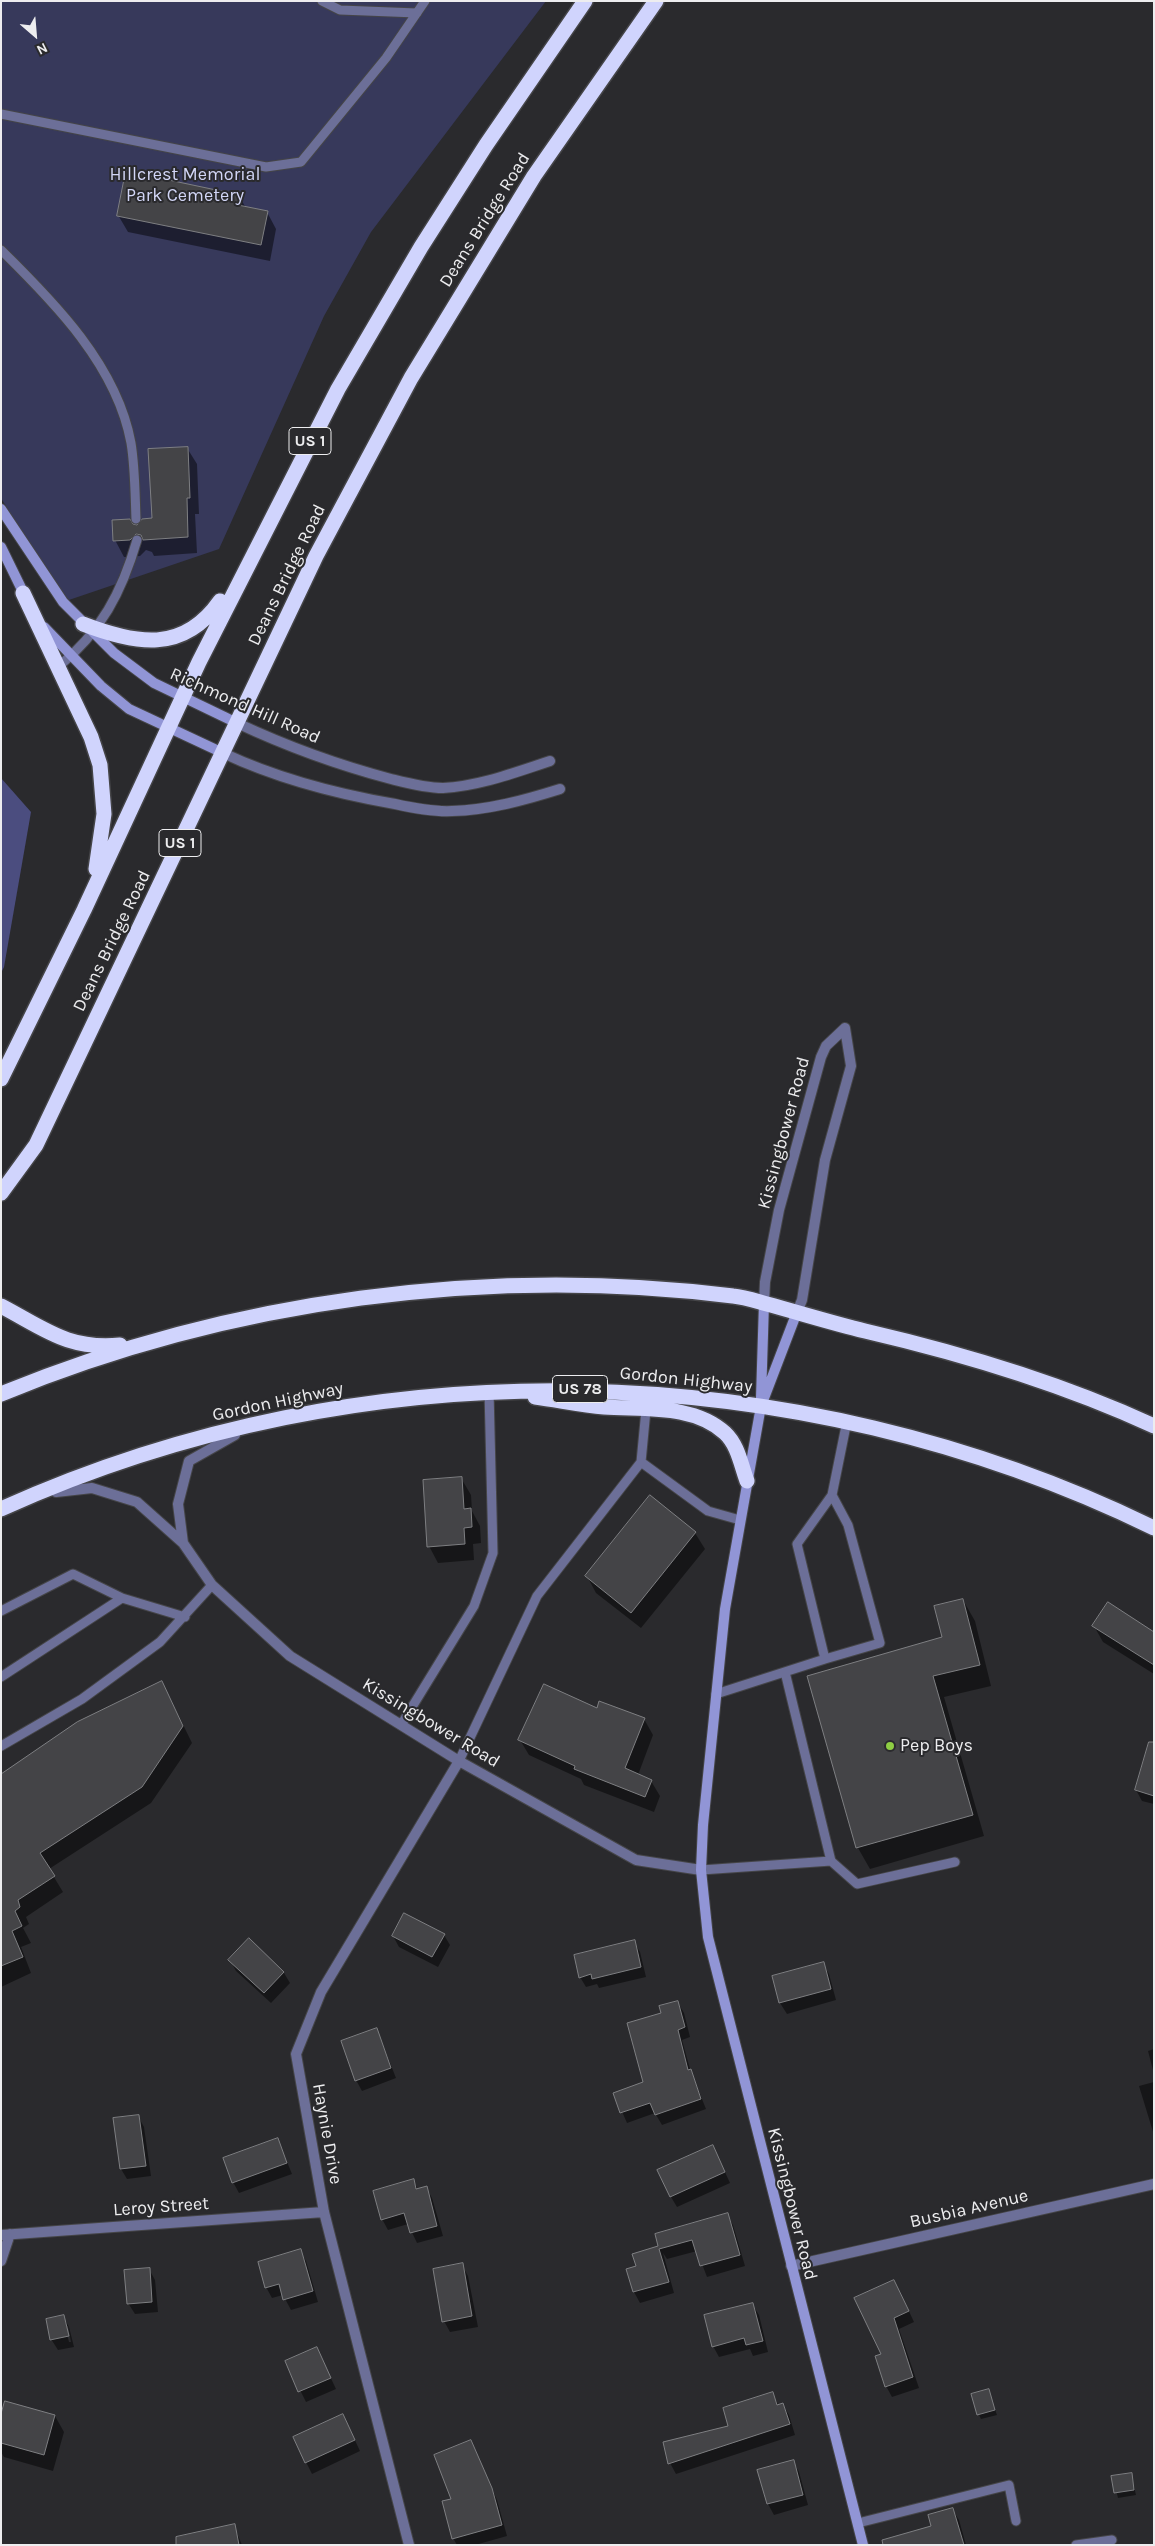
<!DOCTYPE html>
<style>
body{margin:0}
#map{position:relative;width:1155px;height:2546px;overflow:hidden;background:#2a2a2d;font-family:Karla,sans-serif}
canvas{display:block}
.frame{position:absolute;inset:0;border:2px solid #ededef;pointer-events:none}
.north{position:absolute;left:10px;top:10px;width:50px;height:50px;-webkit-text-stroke:4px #2a2a2d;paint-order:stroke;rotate:153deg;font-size:14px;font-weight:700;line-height:20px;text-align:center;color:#ededef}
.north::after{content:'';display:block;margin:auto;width:18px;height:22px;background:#ededef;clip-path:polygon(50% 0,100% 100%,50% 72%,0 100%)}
</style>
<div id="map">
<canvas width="1155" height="2546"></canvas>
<div class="frame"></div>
<div class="north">N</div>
</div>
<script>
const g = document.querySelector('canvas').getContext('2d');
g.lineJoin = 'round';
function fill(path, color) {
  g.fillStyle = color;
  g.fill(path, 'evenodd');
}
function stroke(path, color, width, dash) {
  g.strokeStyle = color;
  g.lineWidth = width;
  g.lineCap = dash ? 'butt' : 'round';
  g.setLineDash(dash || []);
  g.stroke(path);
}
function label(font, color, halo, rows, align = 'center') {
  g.font = font + ' Karla,sans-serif';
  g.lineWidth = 4;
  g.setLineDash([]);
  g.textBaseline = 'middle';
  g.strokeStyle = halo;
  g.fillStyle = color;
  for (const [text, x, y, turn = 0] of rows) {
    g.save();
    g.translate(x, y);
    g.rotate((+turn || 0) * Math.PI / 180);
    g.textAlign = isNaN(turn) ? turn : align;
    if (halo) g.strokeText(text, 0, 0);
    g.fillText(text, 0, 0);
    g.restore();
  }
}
const green = new Path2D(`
 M1 1H546L371 232 324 316 219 549 63 602 1 498Z`);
const forest = new Path2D(`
 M1 778 31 812 4 967 1 973Z`);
const shadow = new Path2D(`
 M239 196 246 208 267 212 276 229 270 261 128 232 118 215Z
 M187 448 197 464 199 514H195L197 553 154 556 152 552 146 550 140 556 124 557 115 540 132 525 137 527 153 519Z
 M461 1478 471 1495 472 1511 480 1526 481 1543 473 1544 474 1560 438 1563 429 1546Z
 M695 1533 705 1549 641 1628 596 1593 587 1576Z
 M963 1600 975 1621 991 1686 944 1697 984 1836 870 1869 858 1848 809 1677 943 1638Z
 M1094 1626 1154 1632V1674L1103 1642Z
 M162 1682 192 1743 151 1803 49 1869 63 1892 26 1917 29 1924 23 1928 31 1943 21 1947 31 1973 1 1987V1776Z
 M597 1710 644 1719 653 1735 638 1775 651 1781 660 1796 654 1812 584 1785 581 1779 529 1755 520 1740Z
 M1154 1769V1804L1142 1801 1136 1790Z
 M444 1935 450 1945 438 1967 399 1947 393 1936Z
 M249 1940 284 1973 290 1983 271 2003 236 1971 230 1960Z
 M634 1942 640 1952 646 1977 599 1988 597 1984 586 1987 580 1977Z
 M823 1964 829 1974 836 2000 787 2014 780 2003 773 1977Z
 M678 2003 684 2013 690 2037 682 2040 690 2069 706 2109 662 2125 655 2113 627 2123 614 2093 645 2083 663 2014Z
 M377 2030 396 2078 362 2091 356 2080Z
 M1154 2049V2074L1148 2051Z
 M1154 2082V2135L1139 2086Z
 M138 2116 144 2127 151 2176 127 2179 121 2169Z
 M278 2140 292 2174 239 2193 233 2182Z
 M713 2146 730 2183 677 2207 671 2197Z
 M413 2181 418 2189 426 2187 432 2198 443 2236 417 2243 408 2224 388 2230 382 2219Z
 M727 2215 733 2225 745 2266 707 2277 697 2251 667 2259 663 2253 674 2293 640 2303 634 2292 628 2270 638 2267 659 2247Z
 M300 2251 306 2261 318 2302 291 2310 283 2295 272 2298 266 2287Z
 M462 2265 468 2276 478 2327 450 2332 444 2321Z
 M149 2269 155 2280 158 2312 135 2314 128 2303Z
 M900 2292 914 2322 899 2329 919 2388 892 2397 886 2386 882 2355Z
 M752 2304 759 2315 768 2352 753 2356 750 2349 719 2357 713 2346Z
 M63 2316 69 2327 74 2347 58 2350 51 2339ZM65 2326H68L71 2342H69Z
 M317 2349 336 2389 306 2402 286 2362Z
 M988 2390 997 2415 981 2419 979 2415Z
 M772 2393 779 2406 783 2405 789 2415 795 2435 676 2474 670 2463 730 2427Z
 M343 2415 360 2451 312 2474 294 2438Z
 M55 2416 64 2432 53 2471 4 2457 1 2452V2418Z
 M471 2441 497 2500 507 2536 475 2545H457L453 2538V2499Z
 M793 2461 799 2472 808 2505 774 2515 768 2504 759 2471Z
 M1131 2474 1136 2495 1118 2498 1113 2477Z
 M952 2509 959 2520 966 2545H908Z
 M234 2526 242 2545H195Z`);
const building = new Path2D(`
 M126 171 240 195 238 205 268 211 261 245 117 216Z
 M188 447 190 498H187L188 537 143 540 141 535 136 534 130 540 113 541 112 520 130 519 133 524 137 525 142 519 152 518 148 449Z
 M462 1477 464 1509 471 1508 472 1527 464 1528 465 1544 427 1547 423 1480Z
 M650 1495 696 1532 631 1613 585 1576Z
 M963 1599 980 1665 933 1676 973 1815 856 1848 807 1676 942 1637 934 1606Z
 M1108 1602 1154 1632V1665L1092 1626Z
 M162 1681 183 1726 142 1787 40 1853 55 1876 18 1900 20 1907 15 1911 22 1926 12 1931 23 1957 1 1966V1774L77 1722Z
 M544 1684 597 1708 599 1701 645 1718 625 1768 652 1780 645 1797 574 1769 575 1766 518 1740Z
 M1149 1742H1154V1796L1135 1790Z
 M404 1913 445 1934 432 1957 392 1936Z
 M249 1938 284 1972 264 1993 228 1960Z
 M635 1940 641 1967 592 1979 591 1974 579 1978 574 1955Z
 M824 1962 831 1989 779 2003 772 1976Z
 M678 2001 685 2027 678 2030 688 2070 691 2069 701 2099 655 2115 650 2103 620 2113 613 2093 643 2082 627 2023 661 2013 659 2006Z
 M377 2028 391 2068 355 2081 341 2041Z
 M139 2115 146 2166 120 2169 113 2118Z
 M278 2138 287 2163 232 2183 223 2158Z
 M713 2145 725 2172 670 2197 657 2170Z
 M414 2179 416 2189 427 2186 437 2226 410 2233 404 2213 381 2220 373 2191Z
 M728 2213 740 2255 700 2266 692 2240 659 2249 669 2282 633 2292 626 2269 636 2266 632 2254 658 2246 655 2234Z
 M301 2249 313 2291 283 2300 279 2284 265 2288 258 2262Z
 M463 2263 472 2316 442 2322 433 2269Z
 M150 2268 152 2302 127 2304 124 2270Z
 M894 2280 909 2311 894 2318 913 2377 885 2387 875 2356 881 2354 854 2298Z
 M753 2303 763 2341 746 2345 744 2338 712 2347 704 2315Z
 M64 2315 69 2336 50 2340 46 2319Z
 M317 2347 331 2378 298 2392 285 2361Z
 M989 2389 995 2410 977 2415 971 2394Z
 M773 2392 777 2405 783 2403 790 2424 668 2464 663 2442 728 2426 723 2408Z
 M5 2401 55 2415 44 2455 1 2443V2414Z
 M343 2414 355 2440 305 2463 293 2437Z
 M471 2440 492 2488 502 2525 452 2539 442 2501 451 2499 434 2455Z
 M794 2460 803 2495 767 2504 757 2470Z
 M1132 2473 1134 2490 1114 2493 1111 2476Z
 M953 2508 964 2545H883L882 2540 931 2526 928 2515Z
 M235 2524 239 2545H176V2537Z`);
const lane = new Path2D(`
 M322 1 340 10 417 13
 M1 114 266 167 301 162 386 58 425 1
 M1 250C55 303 117 366 131 443 135 467 135 494 136 519
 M58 667C101 632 122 592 137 540
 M641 1462 708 1511 740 1520
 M1 1611 73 1574 122 1598 185 1617
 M825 1659 880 1643 848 1525 832 1495
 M1 1677 122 1598
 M716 1694 825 1659 797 1544 832 1495 847 1421
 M401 1725 474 1606 493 1553 489 1391
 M1 1746 82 1699 160 1642 212 1585
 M459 1761 537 1596 641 1462 646 1410
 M831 1861 857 1884 955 1862
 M701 1870 831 1861 785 1672
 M858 2523 1009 2485 1016 2521
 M1076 2545 1112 2540`);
const street = new Path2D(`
 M237 723C286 746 338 765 391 779 407 783 426 788 443 788 480 786 516 772 550 761
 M223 753C276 778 337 794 395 804 413 808 433 812 452 811 489 810 525 800 560 789
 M764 1303 765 1282 779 1210 821 1057 826 1046 845 1028
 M797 1312 802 1300 825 1160 851 1066 845 1028
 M56 1492 92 1488 137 1502 183 1543 212 1585 290 1656 459 1761 636 1860 701 1870
 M183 1543 178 1504 189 1461 235 1435
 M1 2235 324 2212
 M1 2261 10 2234
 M791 2266 1154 2184
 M409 2545 324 2212 296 2054 321 1992 459 1761`);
const secondary = new Path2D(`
 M1 509 63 602 114 653 154 683 237 723
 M1 547 26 598
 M44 627 101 686 129 709 223 753
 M797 1312 761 1406 725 1609 703 1825 701 1870 708 1937 863 2545
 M761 1398 764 1303`);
const highway = new Path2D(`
 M23 593 91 737 100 765 104 814 96 869
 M83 624C135 644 183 654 220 601
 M1 1079 84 910 199 662 338 389 421 247 486 145 585 1
 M1 1193 36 1145 316 556 411 378 534 176 656 1
 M1 1306C45 1329 68 1350 120 1345
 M1 1394C229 1300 488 1265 733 1296 744 1297 756 1301 767 1304 800 1313 832 1323 865 1331 964 1354 1061 1383 1154 1426
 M535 1397C558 1400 581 1405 604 1407 644 1410 693 1404 725 1433 738 1445 741 1465 747 1481
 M1 1509C366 1344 795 1353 1154 1528`);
const markers = [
 [890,1746,5,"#8ecd43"]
];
const shields = [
 [310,441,42],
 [180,843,42],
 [580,1389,55]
];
const shieldNames = [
 ["US 1",310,441],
 ["US 1",180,843],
 ["US 78",580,1389]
];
const parkNames = [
 ["Hillcrest Memorial",185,175],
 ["Park Cemetery",185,196]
];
const streetNames = [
 ["Deans Bridge Road",485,220,-58],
 ["Deans Bridge Road",287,575,-64],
 ["Richmond Hill Road",245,706,24],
 ["Deans Bridge Road",112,941,-64],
 ["Kissingbower Road",784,1133,-75],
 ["Gordon Highway",686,1380,6],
 ["Gordon Highway",278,1402,-12],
 ["Kissingbower Road",431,1723,31],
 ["Haynie Drive",327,2134,80],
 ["Kissingbower Road",792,2204,76],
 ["Leroy Street",161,2207,-4],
 ["Busbia Avenue",969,2209,-13]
];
const poiNames = [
 ["Pep Boys",900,1746]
];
fill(green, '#37395b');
fill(forest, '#4b4d7f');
fill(shadow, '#0007');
fill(building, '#444447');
stroke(building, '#7e7f82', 1);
stroke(lane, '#454548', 11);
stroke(street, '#454548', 12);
stroke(secondary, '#454548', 12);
stroke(highway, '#454548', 18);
stroke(lane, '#6c6f98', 9);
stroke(street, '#6c6f98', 10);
stroke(secondary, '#9195d6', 10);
stroke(highway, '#d0d4fd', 15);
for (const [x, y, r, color] of markers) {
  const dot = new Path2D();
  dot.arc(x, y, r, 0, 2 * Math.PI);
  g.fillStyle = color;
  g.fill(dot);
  stroke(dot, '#2a2a2d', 2);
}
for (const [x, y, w] of shields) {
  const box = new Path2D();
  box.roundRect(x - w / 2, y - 13.5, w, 27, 4);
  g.fillStyle = '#2a2a2d';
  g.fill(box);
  stroke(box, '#ededef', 1);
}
label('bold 16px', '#ededef', null, shieldNames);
label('18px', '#d2d6f6', '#2a2a2d', parkNames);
label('18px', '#ededef', '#2a2a2d', streetNames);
label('18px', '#ededef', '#2a2a2d', poiNames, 'left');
</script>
